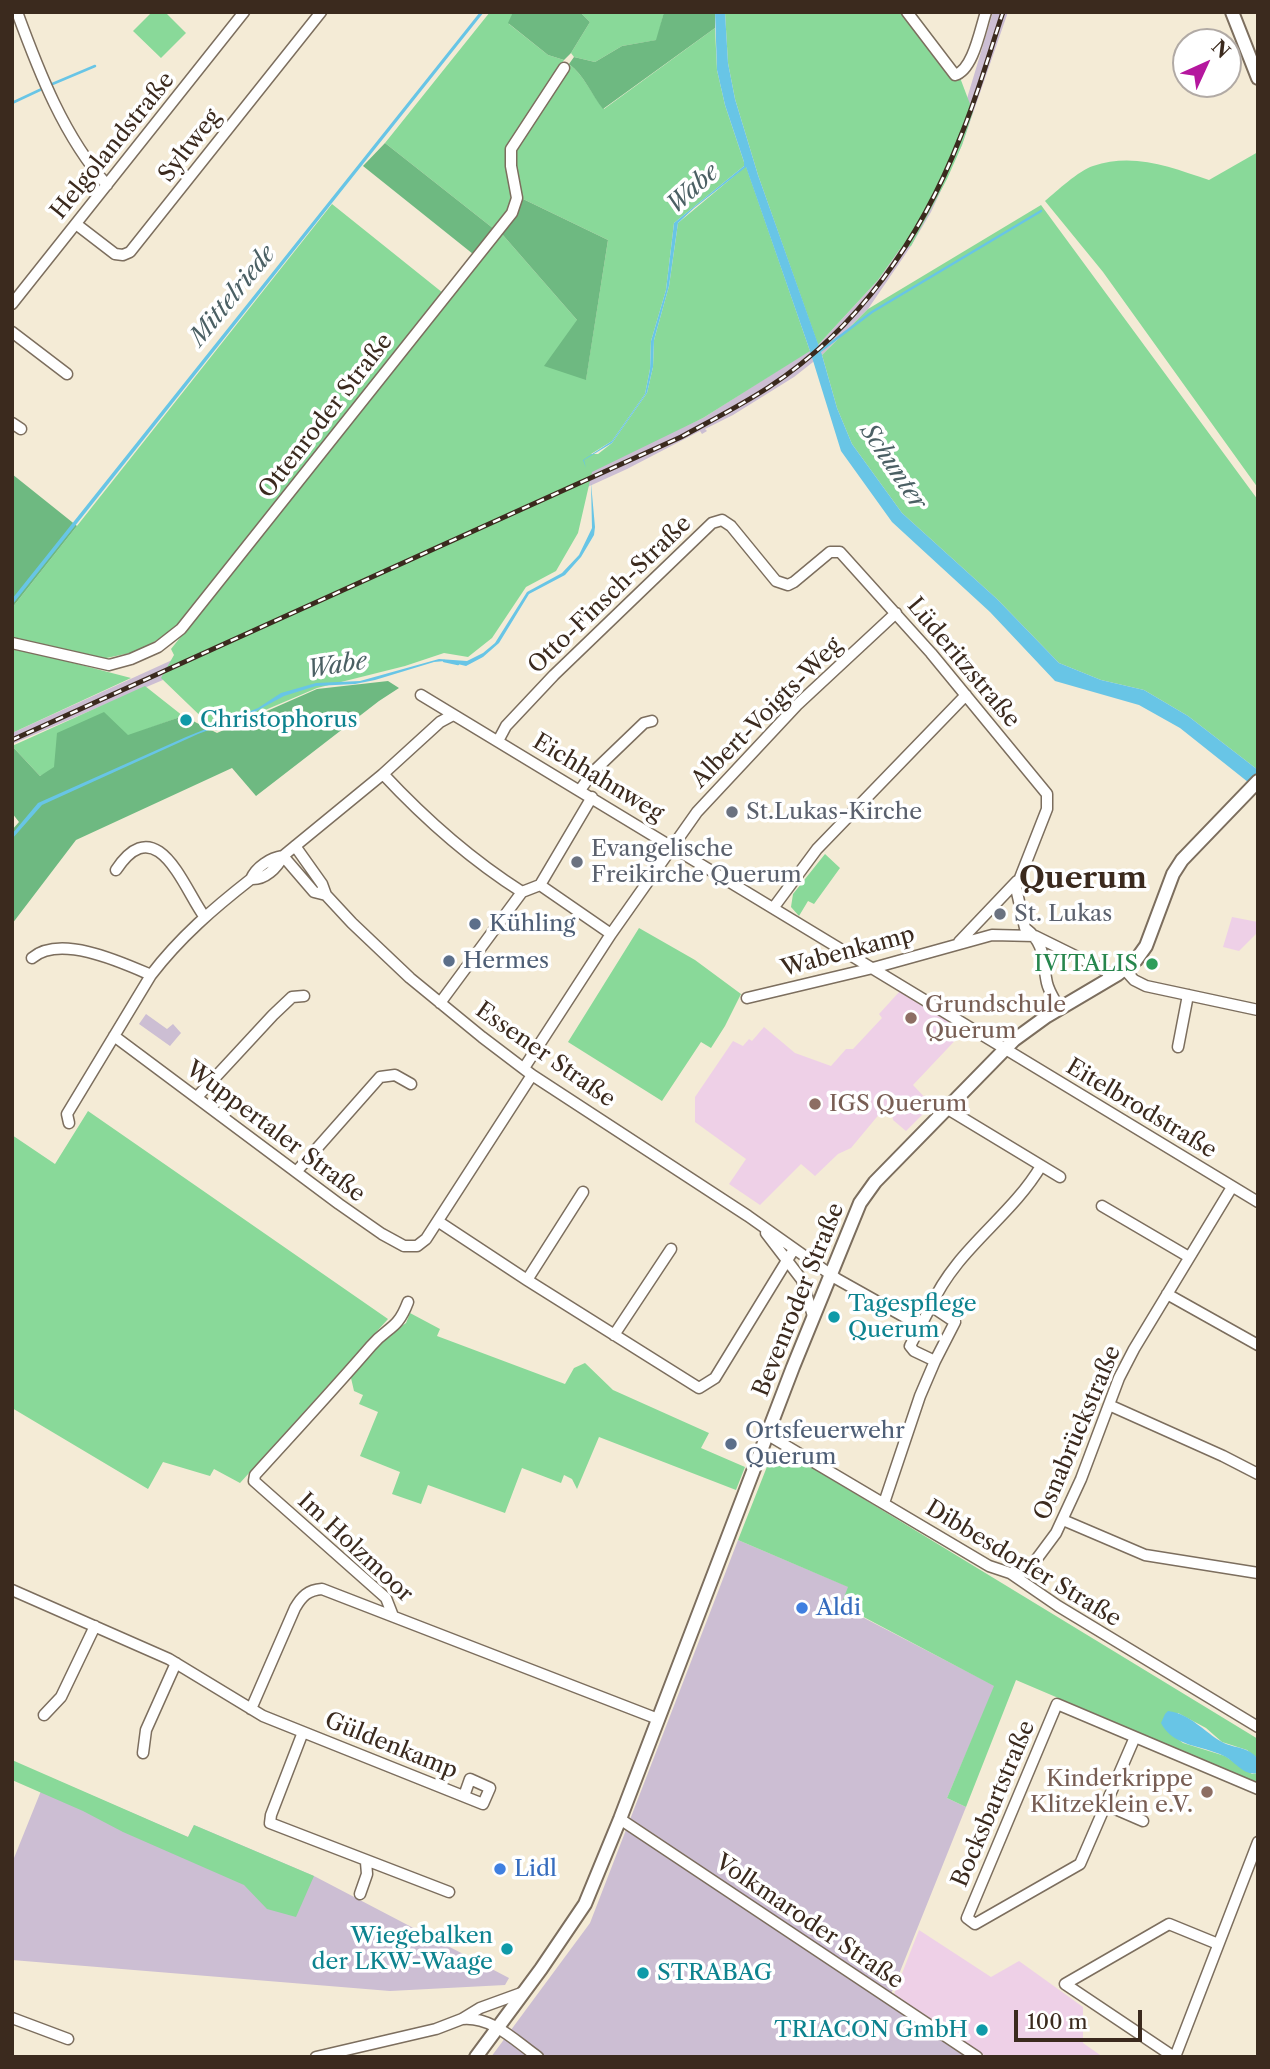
<!DOCTYPE html>
<meta charset="utf-8">
<style>
body{margin:0}
#map{position:relative;width:1270px;height:2069px;overflow:hidden;background:#f4ebd6;font-family:"Libre Caslon Text",serif}
canvas{display:block}
.frame{position:absolute;inset:0;border:14px solid #3b2a1e;pointer-events:none}
.north{position:absolute;left:1172px;top:28px;width:70px;height:70px;box-sizing:border-box;background:#fff;border:2px solid #b1aaa5;border-radius:50%;rotate:45deg;font-size:19px;font-weight:700;line-height:28px;text-align:center;color:#3b2a1e}
.north::after{content:'';display:block;margin:auto;width:24px;height:32px;background:#b5179e;clip-path:polygon(50% 0,100% 100%,50% 72%,0 100%)}
.scale{position:absolute;left:1014px;top:2010px;width:128px;height:32px;box-sizing:border-box;border:4px solid #3b2a1e;border-top:0;padding-left:9px;font-size:21px;line-height:24px;white-space:nowrap;color:#3b2a1e;-webkit-text-stroke:5px #fff;paint-order:stroke}
</style>
<div id="map">
<canvas width="1270" height="2069"></canvas>
<div class="frame"></div>
<div class="north">N</div>
<div class="scale">100 m</div>
</div>
<script>
const g = document.querySelector('canvas').getContext('2d');
g.lineJoin = 'round';
function fill(path, color) {
  g.fillStyle = color;
  g.fill(path, 'evenodd');
}
function stroke(path, color, width, dash) {
  g.strokeStyle = color;
  g.lineWidth = width;
  g.lineCap = dash ? 'butt' : 'round';
  g.setLineDash(dash || []);
  g.stroke(path);
}
function label(font, color, halo, rows, align = 'center') {
  g.font = font + ' "Libre Caslon Text",serif';
  g.lineWidth = 7;
  g.setLineDash([]);
  g.textBaseline = 'middle';
  g.strokeStyle = halo;
  g.fillStyle = color;
  for (const [text, x, y, turn = 0] of rows) {
    g.save();
    g.translate(x, y);
    g.rotate((+turn || 0) * Math.PI / 180);
    g.textAlign = isNaN(turn) ? turn : align;
    if (halo) g.strokeText(text, 0, 0);
    g.fillText(text, 0, 0);
    g.restore();
  }
}
const built = new Path2D(`
 M1232 917 1258 922V932L1239 951 1223 947Z
 M900 991 964 1031 913 1085 932 1105 906 1131 893 1120 892 1111 886 1106 851 1148 838 1154 815 1176 801 1164 760 1205 729 1184 746 1159 695 1122V1097L733 1041 743 1046 749 1039 752 1041 764 1027 795 1053 831 1066 846 1049H853L882 1018 879 1014Z
 M919 1930 991 1977 1019 1961 1083 2007V2043L1103 2057H987L894 1994Z`);
const industrial = new Path2D(`
 M993 12H1008L962 145 931 212 911 246 868 309 822 355 794 377 733 415 705 429 707 431 702 434 700 431 627 469 170 677 12 744V733L703 418 818 345 878 280 900 249 956 135Z
 M146 1014 167 1029 173 1024 181 1033 170 1046 139 1024Z
 M738 1540 849 1587 841 1606 995 1686 947 1798 966 1807 891 1994 986 2057H491L590 1923Z
 M47 1776 188 1837 194 1825 314 1876 509 1978 505 1985 390 1991 12 1960V1863Z`);
const green = new Path2D(`
 M152 12H165L186 33 161 58 133 31Z
 M490 12H513L509 24 548 55 564 60 505 152C505 169 516 194 508 210 505 217 498 223 494 229L385 143Z
 M580 12H664L657 40 622 46 595 62 574 57 571 53 590 22Z
 M725 12H915L956 67 973 112 962 145 947 179 911 246 900 249 878 280 818 345 758 175 735 99 728 63Z
 M715 28 717 70 725 105 744 162V166L674 223 666 290 651 341 650 369 645 394 612 441 591 454H598L612 443 647 393 653 367 654 340 669 286 678 223 746 166 810 351 703 418 592 472 578 533 556 571 526 587 492 638 468 657 444 653 405 666 317 688 216 731 161 678 174 655 171 649 502 234 577 320 586 379 608 240 523 199 514 154 569 64C584 75 591 94 604 109Z
 M1258 152V488L1103 272 1045 201C1057 191 1078 171 1093 166 1133 152 1171 167 1209 180Z
 M332 204 443 293 177 628 139 651 102 659 12 637V608Z
 M1041 205 1258 500V770L1188 716 1144 690 1101 680 1059 663 997 599 902 513 852 444 837 408 822 355 868 309Z
 M12 647 131 678 12 733Z
 M145 686 183 716 128 736 40 776 12 746Z
 M825 854 840 868 814 904 808 901 799 916 791 907 793 894Z
 M639 928 695 960 741 994 725 1026 711 1048 701 1042 662 1101 568 1042Z
 M88 1111 388 1319 240 1483 214 1469 210 1476 163 1462 148 1489 12 1408V1135L55 1164Z
 M410 1313 440 1329 437 1336 565 1384 574 1368 585 1363 613 1390 709 1433 701 1448 745 1467 736 1490 599 1437 577 1489 572 1479 564 1475 561 1483 522 1468 505 1513 428 1485 421 1504 392 1494 400 1472 360 1456 378 1412 359 1404 363 1395 354 1391 351 1378 379 1342 406 1323Z
 M777 1451H785L1258 1739V1759L1247 1750 1222 1742 1206 1728 1178 1713 1169 1732 1183 1743 1225 1756 1252 1774 1258 1773V1783L1016 1680 966 1807 947 1798 994 1686 841 1605 848 1587 738 1540 772 1454Z
 M12 1760 188 1837 194 1825 314 1876 296 1917 267 1909 244 1885 123 1832 83 1811 12 1780Z`);
const forest = new Path2D(`
 M513 12H580L590 22 571 53 564 60 548 55 508 23Z
 M664 12H715V28L603 109C591 94 584 75 569 64L574 57 595 62 622 46 656 40Z
 M385 143 494 229 473 254 363 166Z
 M523 199 608 240 586 380 544 366 577 320 502 234 516 216Z
 M12 474 77 526 12 608Z
 M388 681 399 688 379 701 256 796 232 768 76 840 12 924V830L19 822 12 813V746L40 776 54 767 57 733 104 712 128 735 183 716 217 733 317 689Z`);
const water = new Path2D(`
 M480 12H484L12 605V599Z
 M715 12H725L728 63 735 99 758 175 822 355 837 408 852 444 902 513 997 599 1059 663 1101 680 1144 690 1188 716 1258 770V790L1180 728 1139 705 1055 681 990 612 892 522 841 451 810 351 746 167 694 208 678 223 669 286 654 340 653 367 647 393 612 443 584 460 586 468 583 460 612 441 645 394 650 369 651 341 666 290 674 223 744 166V162L725 105 717 70Z
 M591 483 595 527 594 535 581 557 565 575 529 594 499 643 483 657 466 666 445 661 434 662 375 680 355 684 316 686 284 696 249 715 198 734 42 805 12 839V834L38 803 186 737 258 708 281 693 316 683 360 681 439 659 467 661 483 653 495 643 527 592 562 573 579 555 592 528Z
 M1168 1711C1191 1714 1204 1732 1222 1742 1235 1749 1248 1746 1258 1759V1773C1243 1776 1236 1762 1224 1756 1202 1745 1173 1747 1161 1723L1165 1714Z`);
const stream = new Path2D(`
 M50 85 95 66
 M12 103 44 88
 M819 352 872 312 1041 211
 M444 661 458 664`);
const minor = new Path2D(`
 M17 12C39 72 64 137 107 185
 M907 12 955 75C973 70 980 30 986 12
 M76 224 115 254 123 255 130 252 321 12
 M12 304 244 12
 M12 332 67 374
 M12 423 21 429
 M12 643 109 665 131 659 158 647 181 629 512 213 517 198 511 166V149L564 68
 M421 695 1258 1202
 M498 741 506 726 554 675 712 523 722 520 731 526 776 581 788 585 794 582 830 552H840L931 653 1047 794V809L1016 888 1025 928C1046 944 1042 960 1047 983 1049 992 1055 1000 1059 1008
 M383 774C425 819 470 859 522 892
 M580 790 593 772 644 723 652 721
 M295 846 322 884 326 895 352 923 410 978 482 1037 532 1075 748 1216 837 1279 919 1325
 M283 856 314 892 326 895
 M116 870C157 808 184 889 204 916
 M251 879C265 880 277 868 283 856L383 774 440 722 453 715
 M540 885 611 934
 M774 907 817 849 966 695
 M959 942 1017 881
 M32 958C60 934 121 962 151 975
 M1125 970 1134 980 1146 986 1258 1010
 M747 998 873 968 992 935 1035 936 1106 971 1111 978
 M440 1003 522 892 540 885 592 797
 M114 1036 339 1204 382 1234 404 1246H417L426 1239 532 1075
 M1178 1047 1188 995
 M524 1068 611 934 697 812 797 705 896 613
 M197 1097 273 1015 292 997 304 996
 M946 1108 1060 1177
 M69 1123 67 1114 151 975C180 937 214 908 251 879 256 867 270 858 283 856
 M296 1172 380 1077 395 1075 411 1084
 M1102 1206 1189 1257
 M439 1222 527 1280 699 1388 715 1378 794 1249
 M766 1233 802 1280 813 1316
 M527 1280 583 1192
 M1167 1294 1258 1345
 M931 1306C956 1249 1010 1218 1041 1166
 M614 1335 671 1249
 M1109 1405 1223 1456 1258 1474
 M768 1435 989 1566 1010 1573 1058 1606 1258 1727
 M884 1503 920 1396 935 1361 955 1322 931 1306 910 1346 914 1351 935 1361
 M1063 1520 1145 1555 1258 1573
 M1011 1573H1020L1030 1568 1056 1533 1081 1479 1119 1378 1134 1349 1232 1187
 M12 1590 169 1659 263 1716 483 1804 490 1788 470 1779 464 1796
 M393 1616 386 1598 254 1481 255 1475C294 1432 333 1390 371 1346 388 1326 397 1331 408 1302
 M251 1709 295 1608C302 1596 308 1590 322 1589L658 1719
 M44 1715 61 1697 95 1626
 M303 1732 271 1815 270 1823 449 1892
 M1135 1737 1080 1864 975 1924 967 1918 1057 1704 1258 1789
 M143 1753 146 1730 176 1663
 M1106 1805 1143 1821
 M620 1819 977 2057
 M360 1894 367 1874 366 1862
 M12 2018 68 2039
 M462 2019C492 2016 515 2041 538 2057
 M316 2057 436 2029 462 2019 480 2008 524 1992
 M1174 2057 1065 1984 1169 1924 1218 1944
 M1175 2057 1258 1842`);
const major = new Path2D(`
 M1232 12 1258 78
 M476 2057 541 1969 585 1904 620 1819 793 1367 860 1203 875 1182 1014 1040 1047 1016 1118 974 1136 960 1146 946 1173 874 1182 860 1258 781`);
const rail = new Path2D(`
 M12 740 681 437C710 421 740 406 769 387 859 328 921 238 960 138 977 97 989 54 1003 12`);
const markers = [
 [186,720,7,"#0f9aa8"],
 [732,812,7,"#6b7280"],
 [577,862,7,"#6b7280"],
 [1000,914,7,"#6b7280"],
 [475,924,7,"#5c6f8a"],
 [449,961,7,"#5c6f8a"],
 [1152,964,7,"#2e9e5b"],
 [911,1018,7,"#8d6e63"],
 [815,1104,7,"#8d6e63"],
 [834,1317,7,"#0f9aa8"],
 [731,1444,7,"#5c6f8a"],
 [802,1608,7,"#3f7fe0"],
 [1207,1792,7,"#8d6e63"],
 [500,1869,7,"#3f7fe0"],
 [507,1949,7,"#0f9aa8"],
 [643,1973,7,"#0f9aa8"],
 [982,2030,7,"#0f9aa8"]
];
const streetNames = [
 ["Helgolandstraße",113,146,-51],
 ["Syltweg",190,146,-52],
 ["Ottenroder Straße",326,416,-52],
 ["Otto-Finsch-Straße",610,595,-44],
 ["Lüderitzstraße",963,663,50],
 ["Albert-Voigts-Weg",767,713,-45],
 ["Eichhahnweg",598,778,31],
 ["Wabenkamp",848,952,-15],
 ["Essener Straße",545,1055,35],
 ["Eitelbrodstraße",1141,1109,31],
 ["Wuppertaler Straße",275,1132,37],
 ["Bevenroder Straße",799,1300,-68],
 ["Osnabrückstraße",1078,1433,-67],
 ["Im Holzmoor",355,1548,43],
 ["Dibbesdorfer Straße",1023,1564,31],
 ["Güldenkamp",391,1746,22],
 ["Bocksbartstraße",994,1804,-67],
 ["Volkmaroder Straße",809,1922,34]
];
const cultureNames = [
 ["Christophorus",200,720],
 ["Tagespflege",848,1304],
 ["Querum",848,1330],
 ["Wiegebalken",493,1936,"right"],
 ["der LKW-Waage",493,1962,"right"],
 ["STRABAG",657,1973],
 ["TRIACON GmbH",968,2030,"right"]
];
const worshipNames = [
 ["St.Lukas-Kirche",746,812],
 ["Evangelische",591,849],
 ["Freikirche Querum",591,875],
 ["St. Lukas",1014,914]
];
const serviceNames = [
 ["Kühling",489,924],
 ["Hermes",463,961],
 ["Ortsfeuerwehr",745,1431],
 ["Querum",745,1457]
];
const leisureNames = [
 ["IVITALIS",1138,964]
];
const educationNames = [
 ["Grundschule",925,1005],
 ["Querum",925,1031],
 ["IGS Querum",829,1104],
 ["Kinderkrippe",1193,1779,"right"],
 ["Klitzeklein e.V.",1193,1805,"right"]
];
const shopNames = [
 ["Aldi",816,1608],
 ["Lidl",514,1869]
];
const waterNames = [
 ["Wabe",693,189,-42],
 ["Mittelriede",233,296,-51],
 ["Schunter",893,467,56],
 ["Wabe",337,666,-9]
];
const districtNames = [
 ["Querum",1083,879]
];
fill(built, '#eed0e7');
fill(industrial, '#ccbed3');
fill(green, '#89d999');
fill(forest, '#6eb981');
fill(water, '#68c5e6');
stroke(stream, '#68c5e6', 2.5);
stroke(minor, '#7c6e5e', 13);
stroke(major, '#7c6e5e', 16);
stroke(minor, '#fff', 10);
stroke(major, '#fff', 12);
stroke(rail, '#3b2a1e', 5);
stroke(rail, '#fff', 2.5, [8]);
for (const [x, y, r, color] of markers) {
  const dot = new Path2D();
  dot.arc(x, y, r, 0, 2 * Math.PI);
  g.fillStyle = color;
  g.fill(dot);
  stroke(dot, '#fff', 2.5);
}
label('23px', '#3b2a1e', '#fff', streetNames);
label('23px', '#0d838f', '#fff', cultureNames, 'left');
label('23px', '#5b616d', '#fff', worshipNames, 'left');
label('23px', '#4e5e75', '#fff', serviceNames, 'left');
label('23px', '#27864d', '#fff', leisureNames, 'right');
label('23px', '#785e54', '#fff', educationNames, 'left');
label('23px', '#366cbe', '#fff', shopNames, 'left');
label('italic 24px', '#4b6064', '#fff', waterNames);
label('bold 30px', '#3b2a1e', '#fff', districtNames);
</script>
